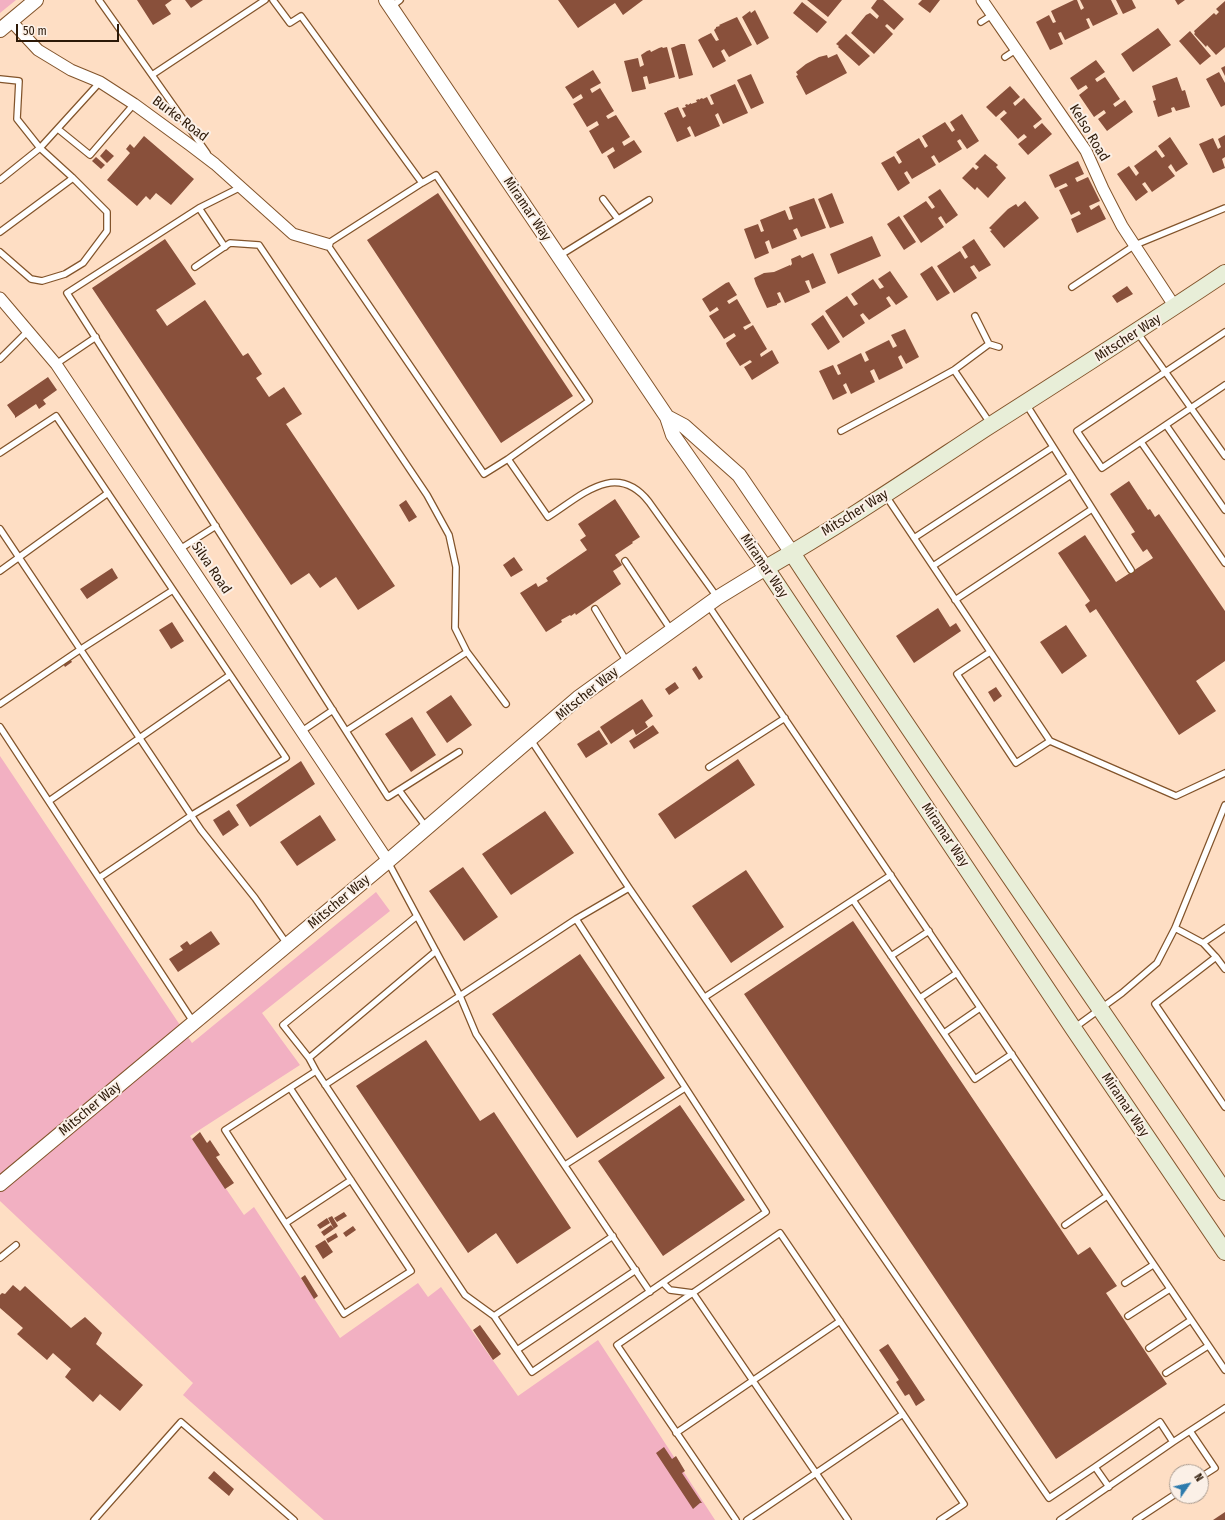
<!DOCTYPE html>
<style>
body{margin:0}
#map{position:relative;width:1225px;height:1520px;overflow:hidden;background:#fedec4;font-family:"Fira Sans Condensed",sans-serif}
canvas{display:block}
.north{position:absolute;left:1169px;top:1464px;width:40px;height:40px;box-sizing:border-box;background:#fbf0e7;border:1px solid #a89a8e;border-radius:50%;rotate:56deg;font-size:11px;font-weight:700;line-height:16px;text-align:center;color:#2c1908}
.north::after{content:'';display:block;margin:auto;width:14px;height:18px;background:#2d7bad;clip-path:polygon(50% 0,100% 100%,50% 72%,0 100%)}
.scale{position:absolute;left:16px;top:24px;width:103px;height:18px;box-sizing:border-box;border:2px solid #2c1908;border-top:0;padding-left:5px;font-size:12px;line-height:14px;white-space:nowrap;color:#2c1908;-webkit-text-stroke:3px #fbf0e7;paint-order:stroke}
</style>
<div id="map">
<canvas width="1225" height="1520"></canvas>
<div class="north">N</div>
<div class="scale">50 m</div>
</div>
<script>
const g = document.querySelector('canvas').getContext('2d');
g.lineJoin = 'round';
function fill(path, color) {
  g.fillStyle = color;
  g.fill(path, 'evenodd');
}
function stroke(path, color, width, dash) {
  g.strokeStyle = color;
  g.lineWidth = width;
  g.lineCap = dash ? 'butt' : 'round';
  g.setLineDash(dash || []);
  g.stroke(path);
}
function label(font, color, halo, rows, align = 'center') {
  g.font = font + ' "Fira Sans Condensed",sans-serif';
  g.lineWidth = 4;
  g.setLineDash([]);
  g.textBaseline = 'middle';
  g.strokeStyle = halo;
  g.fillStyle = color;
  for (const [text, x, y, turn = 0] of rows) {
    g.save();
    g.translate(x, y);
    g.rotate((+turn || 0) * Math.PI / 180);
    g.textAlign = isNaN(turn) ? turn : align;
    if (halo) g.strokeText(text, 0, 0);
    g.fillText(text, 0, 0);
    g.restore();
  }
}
const green = new Path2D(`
 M0 0H16L0 13Z
 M0 756 192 1043 376 892 390 911 262 1013 300 1065 190 1136 244 1215 254 1207 340 1338 418 1283 428 1297 441 1287 518 1396 598 1340 715 1520H324L183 1395 193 1383 0 1201Z`);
const building = new Path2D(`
 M137 0H172L165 5 171 14 153 25Z
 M185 0H203L191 8Z
 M558 0H643L623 15 615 3 578 28Z
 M807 0H842L828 17Z
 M877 0H883L904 19 894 30 887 24 885 26 893 34 874 54 851 33 866 15 870 13 877 19 879 16 871 8Z
 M922 0H940L930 13 918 4Z
 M1074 0H1077L1081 10 1084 8 1080 0H1111L1118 14 1093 26 1089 18 1086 19 1090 28 1065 40 1061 32 1058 33 1063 44 1050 50 1036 22 1049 15 1053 23 1056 22 1051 11Z
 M1116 0H1132L1136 8 1123 14Z
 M1175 0H1185L1178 5Z
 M1225 1V47L1216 55 1207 45 1206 47 1194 34 1195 33 1194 31 1214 13 1216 15 1219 12 1216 9Z
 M802 2 827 22 817 33 793 13Z
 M755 10 769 38 757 45 742 17 750 11 751 13Z
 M737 17 752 45 729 57 724 49 721 51 726 61 713 68 698 40 701 38 711 33 716 41 719 40 714 30 716 28V27L720 26 719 25Z
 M1158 28 1171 45 1133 72 1121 54Z
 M1190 31 1211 56 1200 65 1179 41Z
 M846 34 870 56 859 66 838 47 839 46 836 44Z
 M681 44H685L693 75 679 79 671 48Z
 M662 47 663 48 667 47 675 77 649 84 647 76 643 77 646 89 632 92 624 61 638 58 640 67 644 65 641 55 647 51 648 53 647 51 650 50 651 52 659 48 660 49 659 48Z
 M837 54 847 73 806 95 796 76 798 75 796 72 806 64 819 57 827 55 828 58Z
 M1096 60 1105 72 1095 79 1097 82 1105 77 1120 99 1113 104 1115 107 1125 100 1133 112 1107 131 1098 119 1106 113 1104 110 1094 117 1079 95 1088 88 1086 85 1078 90 1070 78Z
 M1225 66V76L1221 68Z
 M593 70 601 83 590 89 592 93 600 88 614 111 606 116 608 119 616 115 630 137 622 142 624 146 634 140 642 152 614 169 607 156 615 151 613 147 602 154 589 131 599 125 597 121 587 127 573 104 583 98 581 94 573 99 565 87Z
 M1219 72 1225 83V105L1221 107 1206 79Z
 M751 74 764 103 751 109 737 80Z
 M1177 77 1182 91 1185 90 1190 107 1176 111 1174 107 1171 108 1172 112 1158 117 1153 101 1156 100 1152 86Z
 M735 84 748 113 723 124 718 113 715 115 720 126 695 137 690 126 687 128 691 136 677 142 664 113 667 112V111L678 107 683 118 686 116 682 108 686 107 685 105 687 104 688 105 691 103V104L697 102 696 100 699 99 700 100V99L702 98 703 99 707 97 711 105 714 104 710 95Z
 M1010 86 1020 97 1013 103 1015 106 1024 98 1042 119 1033 126 1035 129 1042 123 1052 134 1028 155 1018 144 1027 137 1024 134 1018 139 1000 119 1007 113 1004 110 996 117 986 107Z
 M962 114 979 141 967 149 960 139 957 141 962 149 939 163 934 155 931 157 936 165 912 179 907 171 904 173 910 183 898 191 881 163 894 156 899 164 902 162 896 152 919 138 925 148 928 146 922 136 945 122 952 132 955 130 950 122Z
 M1225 135V157L1222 159 1225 168 1213 173 1199 144 1213 138 1218 149 1221 147 1218 139Z
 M144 136 194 179 171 205 156 193 150 200 146 196 137 206 107 180 130 153 126 149 130 144 134 148Z
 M1170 137 1188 164 1176 172 1171 164 1168 167 1175 176 1152 192 1145 182 1142 184 1148 192 1136 201 1117 174 1129 166 1136 176 1139 173 1134 166 1156 150 1162 158 1165 156 1158 146Z
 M106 149 114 156 107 163 100 156Z
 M985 154 998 165 996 167 1006 178 988 198 977 187 975 190 962 178 973 167 976 170 979 167 975 164Z
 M96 157 105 165 101 169 92 161Z
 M1078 161 1084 174 1075 178 1077 182 1088 177 1100 201 1089 206 1091 210 1099 205 1106 219 1077 233 1071 219 1081 214 1079 211 1071 215 1059 190 1068 186 1066 183 1055 188 1049 175Z
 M940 189 958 215 946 224 941 216 938 218 944 227 921 243 903 216 926 201 932 209 935 207 928 197Z
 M438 193 573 396 501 443 367 240Z
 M832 193 844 223 830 228 818 199Z
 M814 198 826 228 801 237 797 228 793 230 797 239 772 249 769 240 765 242 769 253 755 259 744 229 758 224 761 232 764 231 760 220 785 210 789 220 793 219 789 207Z
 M1025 201 1039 218 1004 248 990 231 992 230 989 228 1008 209 1016 204 1018 207Z
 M899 216 916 242 904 250 887 224Z
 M872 236 881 256 838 274 830 254Z
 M165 239 196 284 156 310 167 326 205 300 243 356 248 353 262 374 256 378 269 397 284 387 302 414 286 424 395 586 358 610 336 577 320 588 309 573 291 585 92 288Z
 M974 239 991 265 979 272 974 265 970 267 977 278 954 293 937 266 960 251 965 259 968 257 962 247Z
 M813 253 826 283 812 289 809 280 805 281 810 292 785 303 780 292 777 293 781 302 777 304V305L767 308 756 284 754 278 764 273 774 272 790 265V266L792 264 791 259 800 255 802 258Z
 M932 266 950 293 937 301 920 274Z
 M890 271 908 297 896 305 889 296 886 298 891 306 869 320 863 313 860 315 865 323 843 338 825 311 847 296 854 306 858 304 851 294 873 279 880 289 884 287 878 279Z
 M729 282 737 295 727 301 729 304 737 299 751 323 743 327 745 330 753 325 767 349 760 354 761 357 772 350 779 363 752 380 744 367 752 362 750 360 740 366 727 346 726 343 736 336 734 333 724 339 709 316 719 310 717 307 710 312 702 299 726 283Z
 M1127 286 1133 294 1117 303 1112 296Z
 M823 315 840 342 828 350 811 324Z
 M905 329 919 357 906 364 901 355 898 357 903 368 879 380 874 369 870 371 875 382 851 394 846 383 843 385 847 393 833 400 819 371 833 365 838 375 841 374 837 365 861 353 865 362 869 360 865 352 889 340 893 348 897 346 891 335Z
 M48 377 57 390 43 400 46 404 39 409 36 404 15 418V416L7 405Z
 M1129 481 1148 510 1150 509 1155 517 1159 514 1225 611V661L1196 681 1216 711 1179 735 1096 609 1090 613 1085 605 1090 601 1058 553 1085 535 1116 582 1153 558 1147 549 1143 552 1131 534 1135 532 1110 494Z
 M615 499 640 537 632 542 633 543 615 555 622 565 613 571 621 584 576 615 575 613 571 616 570 615 561 620 562 622 546 632 520 593 536 583 538 587 548 581 546 578 587 550 580 540 586 536 578 524Z
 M406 500 417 517 409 522 399 505Z
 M514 557 523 570 511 577 503 565Z
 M112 568 118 578 87 599 80 589Z
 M938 608 950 627 956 623 961 631 914 663 896 636Z
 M172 622 184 641 171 649 159 630Z
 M1066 625 1087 656 1062 674 1040 642Z
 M68 655 72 662 65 667 61 660Z
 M696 666 703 677 699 680 692 669Z
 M675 682 679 688 669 695 665 689Z
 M996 687 1002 696 994 702 988 692Z
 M451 695 472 725 447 743 426 712Z
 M642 699 653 716 645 722 648 727 636 735 633 729 611 744 600 727Z
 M412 717 436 755 411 772 385 734Z
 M653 725 659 733 634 749 629 741Z
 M599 730 608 744 586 758 577 744Z
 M738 759 755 785 675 839 658 814Z
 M301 761 315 784 250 827 236 805Z
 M229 810 239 825 223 836 213 820Z
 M545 811 574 853 511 895 482 854Z
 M320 815 336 840 297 866 280 842Z
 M463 867 498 917 464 941 429 891Z
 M746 870 784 927 731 963 692 906Z
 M853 921 1078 1255 1090 1247 1117 1286 1106 1293 1167 1384 1056 1459 744 994Z
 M211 931 220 944 178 972 169 959 183 950 180 946 187 941 190 945Z
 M580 954 665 1078 577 1138 492 1014Z
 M426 1040 480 1121 494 1112 571 1228 517 1264 496 1233 468 1253 356 1086Z
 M680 1105 745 1200 663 1256 598 1161Z
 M200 1132 207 1143 210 1140 220 1155 216 1157 234 1183 225 1189 192 1139Z
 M344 1212 347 1216 337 1222 334 1218Z
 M332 1216 338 1226 334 1229 328 1218Z
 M327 1218 330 1223 320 1229 317 1225Z
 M331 1225 334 1229 324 1236 321 1232Z
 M353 1226 356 1230 346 1237 343 1233Z
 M336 1233 338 1237 328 1243 326 1239Z
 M325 1240 333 1252 323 1259 315 1246Z
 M305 1275 318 1296 314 1299 301 1278Z
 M13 1285 20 1291 25 1286 71 1328 85 1317 102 1333 96 1344 143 1385 120 1411 100 1394 93 1402 65 1377 71 1369 53 1353 47 1360 17 1334 23 1328 0 1308V1295L2 1293 5 1294Z
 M480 1325 501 1354 493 1360 473 1330Z
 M888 1344 925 1400 916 1406 909 1394 905 1396 896 1382 899 1380 879 1350Z
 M664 1447 672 1459 676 1456 685 1471 682 1473 702 1503H700L693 1509 656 1453Z
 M214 1471 234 1489 229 1496 208 1478Z
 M1225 1512V1520H1213Z`);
const service = new Path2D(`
 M99 0 207 153
 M273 0 290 23 301 16 422 183 327 244 484 474 508 459 548 517C581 496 616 460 649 502L717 597
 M391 7 400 0
 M981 22 992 15
 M1005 57 1017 49
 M152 75 265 0
 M0 79 19 81 17 119 40 148 73 178 107 212V231L83 263 65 274 42 281 31 279 0 252
 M58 129 90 155 134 104
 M0 180 40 148 100 82
 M422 183 436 175 589 401 508 459
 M241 187 199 208 67 293 388 797 459 752
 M603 199 618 219
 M199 208 225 247
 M0 232 73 178
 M559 256 649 200
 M195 267 230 243 259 245 427 495 449 535 456 567 455 628 467 652 506 704
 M1072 287 1135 245 1225 208
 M975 316 989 344 999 347
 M1137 332 1225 456
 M1225 332 1077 431 1102 468 1225 385
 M0 359 28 331
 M56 364 96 337
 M954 370 990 423
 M1026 404 1131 570
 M1166 425 1225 510
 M841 431 925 386 954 370 989 344
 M1141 442 1225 563
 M0 453 56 416 286 758 192 815 99 878
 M886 496 1050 741 1176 796 1225 773
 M0 529 201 830 255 898 287 944
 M914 538 1053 447
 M180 549 216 526
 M625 561 671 630
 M933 566 1071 475
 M0 571 108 493
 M955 600 1092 509
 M708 605 1225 1370
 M595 609 627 662
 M990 652 957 674 1016 763 1050 741
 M0 704 81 649 173 590
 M0 727 194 1023
 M302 731 333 710
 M346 731 467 652
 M531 740 629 888 1049 1498 1095 1467
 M709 767 785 718
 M399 790 426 827
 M49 801 230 675
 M388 862 460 996 476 1034 650 1292
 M853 900 975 1079 1012 1054
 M417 916 283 1025 309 1058 436 951
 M1175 928 1203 943 1216 957 1225 969
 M1203 943 1225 928
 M891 956 929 931
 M1216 957 1155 1004 1225 1107
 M705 997 891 875
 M920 998 957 973
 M1074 1028 1122 993 1157 963 1175 928 1225 805
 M944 1033 980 1008
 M309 1058 316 1071
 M325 1085 576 919 629 888
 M290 1088 411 1271 344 1314 225 1130 316 1071 465 1295 494 1316
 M565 1165 685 1088
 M286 1223 351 1180
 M1065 1225 1107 1196
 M613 1236 494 1316 517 1350 636 1270
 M0 1258 16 1245
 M663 1283 670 1290 693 1293 848 1520
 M1125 1283 1153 1265
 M1128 1316 1170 1289
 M1149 1348 1191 1320
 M517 1350 532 1372 766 1212 576 919
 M1166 1373 1208 1346
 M1190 1431 1215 1468 1201 1477
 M676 1433 840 1321
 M1109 1487 1095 1467 1160 1422 1173 1442
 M94 1520 181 1422 294 1520
 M736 1520 617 1345 780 1233 964 1504 940 1520
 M747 1520 903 1414
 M1060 1520 1173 1442 1225 1408
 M1136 1520 1177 1493`);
const minor = new Path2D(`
 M982 0 1086 151 1103 189 1122 226 1175 307
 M11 21 38 50 71 70 100 82 134 104 190 145 215 164 293 234 327 244
 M0 298 56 364 388 861`);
const tertiary = new Path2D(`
 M0 30 36 0
 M667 417 684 426 739 475 792 553
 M0 1184 388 861 578 698 717 598 766 568 673 435 667 417 386 0`);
const secondary = new Path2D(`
 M1225 273C1146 326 1066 377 986 428 913 476 841 525 766 568L1073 1028 1225 1252
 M792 553C933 768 1081 979 1225 1192`);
const streetNames = [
 ["Burke Road",180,119,37],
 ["Kelso Road",1089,133,59],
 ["Miramar Way",527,209,56],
 ["Mitscher Way",1128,338,-33],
 ["Mitscher Way",855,513,-32],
 ["Miramar Way",764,566,56],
 ["Silva Road",211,568,56],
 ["Mitscher Way",587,694,-39],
 ["Miramar Way",945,835,56],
 ["Mitscher Way",339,902,-40],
 ["Miramar Way",1125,1105,56],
 ["Mitscher Way",90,1109,-40]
];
fill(green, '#f2b0c2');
fill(building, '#89503b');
stroke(service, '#82542b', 8);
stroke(minor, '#82542b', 13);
stroke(tertiary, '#82542b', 16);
stroke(secondary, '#82542b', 18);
stroke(service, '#fff', 5.5);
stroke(minor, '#fff', 11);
stroke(tertiary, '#fff', 14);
stroke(secondary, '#e8eed8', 16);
label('14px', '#2c1908', '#fbf0e7', streetNames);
</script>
